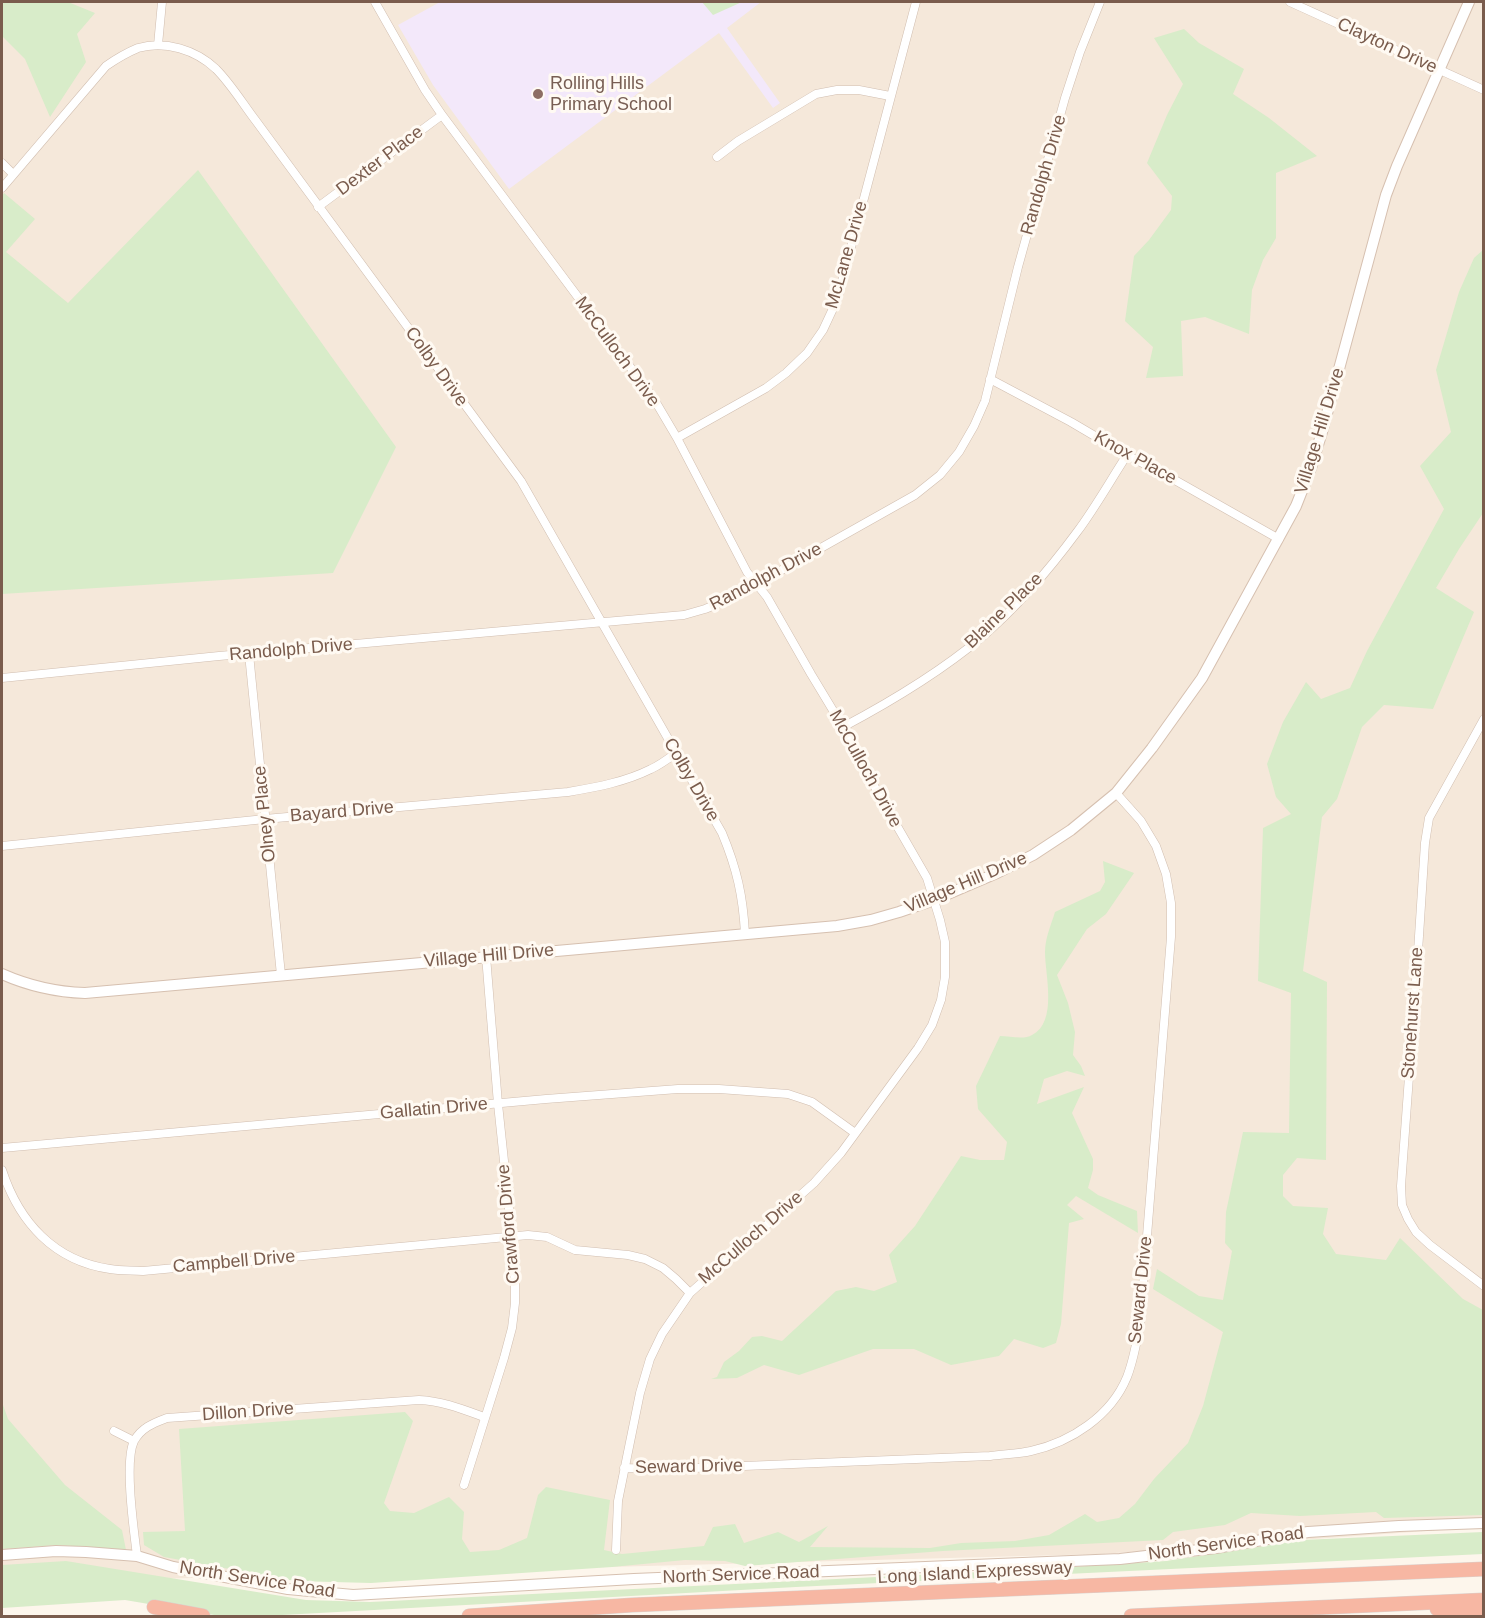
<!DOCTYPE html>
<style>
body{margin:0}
#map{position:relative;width:1485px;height:1618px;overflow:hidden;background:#fdf6ec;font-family:Arial,sans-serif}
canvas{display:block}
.frame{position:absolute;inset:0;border:3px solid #7a5c4d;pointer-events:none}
</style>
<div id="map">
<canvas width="1485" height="1618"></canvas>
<div class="frame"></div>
</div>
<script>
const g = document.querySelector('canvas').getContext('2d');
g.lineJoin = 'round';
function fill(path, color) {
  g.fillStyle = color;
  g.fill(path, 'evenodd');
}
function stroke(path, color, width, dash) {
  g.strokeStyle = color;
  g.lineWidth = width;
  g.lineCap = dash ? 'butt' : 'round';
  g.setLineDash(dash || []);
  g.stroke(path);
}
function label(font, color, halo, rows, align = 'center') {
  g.font = font + ' Arial,sans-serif';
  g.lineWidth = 6;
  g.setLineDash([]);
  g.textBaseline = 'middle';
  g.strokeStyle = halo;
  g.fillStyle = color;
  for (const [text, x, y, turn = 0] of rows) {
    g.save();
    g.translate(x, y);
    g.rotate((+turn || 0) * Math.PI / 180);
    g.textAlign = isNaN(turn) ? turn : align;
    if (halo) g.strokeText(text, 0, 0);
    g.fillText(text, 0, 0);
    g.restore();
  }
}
const residential = new Path2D(`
 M2 2H1483V1527L1101 1554 2 1583Z`);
const education = new Path2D(`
 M440 2H761L727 28 780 103 773 108 719 33 509 189 433 85 398 25Z`);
const green = new Path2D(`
 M2 2H68L95 13 77 34 86 62 50 117 25 59 2 36Z
 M702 2H742L713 15Z
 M1184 29 1199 43 1244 69 1233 94 1269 118 1317 156 1276 173V238L1263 260 1252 290 1249 334 1205 317 1181 321 1183 376 1146 378 1153 347 1125 321 1134 256 1149 240 1171 210 1172 196 1147 163 1167 115 1183 84 1154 38Z
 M198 170 396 447 333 573 2 594V196L4 193 35 219 6 252 68 303Z
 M1483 250V513L1459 549 1436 588 1474 612 1433 709 1384 705 1362 727 1337 799 1322 817 1303 971 1327 982 1326 1160 1297 1158 1283 1175V1196L1293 1206 1328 1208 1323 1234 1336 1254 1386 1260 1400 1238 1463 1299 1483 1310V1515L1384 1518 1376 1512 1300 1516 1251 1513 1225 1525 1173 1532 1163 1540 943 1551 745 1566 725 1561 685 1560 612 1567 371 1583 295 1581 164 1557 144 1545 143 1532 185 1531 179 1429 405 1412 413 1421 384 1503 390 1511 414 1513 449 1497 464 1512 462 1539 470 1552 499 1550 527 1538 538 1495 546 1487 610 1500 604 1550 622 1554 704 1546 713 1527 735 1524 744 1543 778 1532 799 1542 828 1526 810 1547 930 1548 961 1543 1015 1541 1049 1535 1085 1514 1097 1522 1119 1518 1135 1504 1154 1479 1188 1443 1203 1406 1223 1332 1153 1289 1157 1269 1199 1296 1223 1300 1232 1251 1225 1243 1226 1212 1243 1132 1289 1133 1291 993 1258 981 1263 828 1291 814 1276 797 1267 764 1283 722 1306 682 1321 699 1350 688 1367 651 1444 509 1420 466 1451 432 1436 370 1459 292 1474 258Z
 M1103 861 1134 873 1106 914 1087 929 1057 975 1068 1003 1075 1032 1073 1055 1081 1066 1085 1076 1067 1071 1044 1079 1037 1104 1084 1087 1072 1113 1093 1159V1170L1088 1188 1098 1195 1137 1211 1138 1233 1076 1196 1067 1205 1084 1219 1069 1223 1061 1324 1056 1343 1043 1348 1014 1339 999 1356 951 1365 914 1349H873L799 1375 764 1365 737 1378 711 1379 717 1377 724 1362 739 1351 752 1337 762 1336 782 1341 836 1291 856 1287 874 1291 897 1282 889 1255 915 1226 961 1156 980 1160H1004L1007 1142 978 1109 976 1086 1000 1036C1010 1036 1024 1040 1032 1035 1058 1022 1045 975 1045 952 1045 938 1051 925 1055 912L1100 891 1105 882Z
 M2 1402 8 1419 65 1485 122 1530 126 1550 58 1545 2 1549Z
 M1483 1532V1554L796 1587 264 1616H220L125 1600 2 1608V1565L66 1561 306 1600 370 1602 1039 1569 1166 1561 1302 1540Z`);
const street = new Path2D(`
 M375 2 425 90 442 115 654 399 677 438 747 572 767 597 811 674 843 727 878 793 927 878 940 920 945 942V977L941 1000 932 1025 918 1048 841 1153 814 1183 690 1293 662 1334 650 1359 640 1393 618 1501 616 1550
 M1290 2 1484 90
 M158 45 162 2
 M717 157 738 141 816 94 837 90H859L890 96
 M2 163 13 174
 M2 188 106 66C116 59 126 53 138 48 165 40 196 50 216 69 231 84 243 104 256 121L521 481 722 833C737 869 743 896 745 934
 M318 207 442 115
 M990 379 1071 422 1127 455 1173 479 1279 539
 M677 438 766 388 786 373 807 353 823 330 837 300 916 2
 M249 654 281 975
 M2 678 219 656 684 615 705 609 732 598 915 495 940 475 959 452 974 426 985 401 1018 267 1065 98 1080 52 1100 2
 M1484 719 1429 818 1425 843 1417 967 1401 1186 1402 1205 1408 1219 1416 1232 1430 1245 1484 1286
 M843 727C892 701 939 673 982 637 1017 607 1049 570 1077 532 1095 508 1110 481 1127 455
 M2 846 265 819 568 792C597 787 625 782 651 769 660 765 668 759 676 753
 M2 1148 546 1099 678 1089H719L788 1094 812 1102 855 1133
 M2 1170C19 1222 54 1261 110 1269 121 1271 132 1270 143 1271L528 1235 547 1237 575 1250 628 1255 645 1259 663 1268 676 1279 690 1293
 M114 1431 134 1441
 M624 1468 670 1469 990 1456C1003 1454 1018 1454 1031 1451 1071 1442 1111 1416 1127 1377 1134 1359 1137 1341 1140 1323L1171 937V903L1166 874 1156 846 1141 821 1116 793
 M464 1485 504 1358 512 1328 515 1303V1278L512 1237 498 1104 486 956
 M137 1556C134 1531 124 1462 134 1441 142 1427 154 1423 167 1418L419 1400C442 1401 462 1409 484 1417`);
const secondary = new Path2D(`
 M2 974C29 986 55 992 85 993L837 926 871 920 899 912 934 900 997 873 1033 855 1071 830 1116 793 1152 748 1202 678 1296 506 1311 468 1322 432 1386 195 1397 166 1469 2
 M2 1555 56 1551 86 1552 137 1556 173 1567 288 1589 353 1595 634 1579 1120 1559 1216 1548 1308 1532 1399 1526 1484 1523`);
const highway = new Path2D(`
 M154 1607 203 1616
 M1437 1609 1484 1612
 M469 1616 632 1605 1484 1569
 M1131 1616 1484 1600`);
const markers = [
 [538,94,6,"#8d6e63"]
];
const streetNames = [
 ["Clayton Drive",1387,46,25],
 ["Dexter Place",380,161,-37],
 ["Randolph Drive",1044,175,-74],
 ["McLane Drive",847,255,-74],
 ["McCulloch Drive",617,352,54],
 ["Colby Drive",436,367,54],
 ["Village Hill Drive",1320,431,-73],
 ["Knox Place",1135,458,29],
 ["Randolph Drive",766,577,-28],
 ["Blaine Place",1004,611,-44],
 ["Randolph Drive",291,650,-5],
 ["McCulloch Drive",865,769,61],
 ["Colby Drive",691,780,60],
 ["Bayard Drive",342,812,-5],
 ["Olney Place",265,814,-96],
 ["Village Hill Drive",966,883,-23],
 ["Village Hill Drive",489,956,-5],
 ["Stonehurst Lane",1413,1013,-86],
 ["Gallatin Drive",434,1109,-5],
 ["Crawford Drive",509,1224,-95],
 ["McCulloch Drive",751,1238,-41],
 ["Campbell Drive",234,1262,-5],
 ["Seward Drive",1141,1290,-84],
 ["Dillon Drive",248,1412,-4],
 ["Seward Drive",689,1467,-1],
 ["North Service Road",1226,1544,-8],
 ["Long Island Expressway",975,1573,-3],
 ["North Service Road",741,1575,-2],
 ["North Service Road",257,1580,9]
];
const educationNames = [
 ["Rolling Hills",550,84],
 ["Primary School",550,105]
];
fill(residential, '#f5e8da');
fill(education, '#f3e8fa');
fill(green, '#d8ecc9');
stroke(street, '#d1beb0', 9);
stroke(secondary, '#d6c0b0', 12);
stroke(highway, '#dad1cd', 15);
stroke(street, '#fff', 8);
stroke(secondary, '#fff', 10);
stroke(highway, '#f7b7a3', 14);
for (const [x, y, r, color] of markers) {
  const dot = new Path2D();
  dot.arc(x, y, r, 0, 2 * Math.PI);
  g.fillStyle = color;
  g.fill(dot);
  stroke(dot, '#fffaf3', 2);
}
label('18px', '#7a5c4d', '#fffaf3', streetNames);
label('18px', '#785e54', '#fffaf3', educationNames, 'left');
</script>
